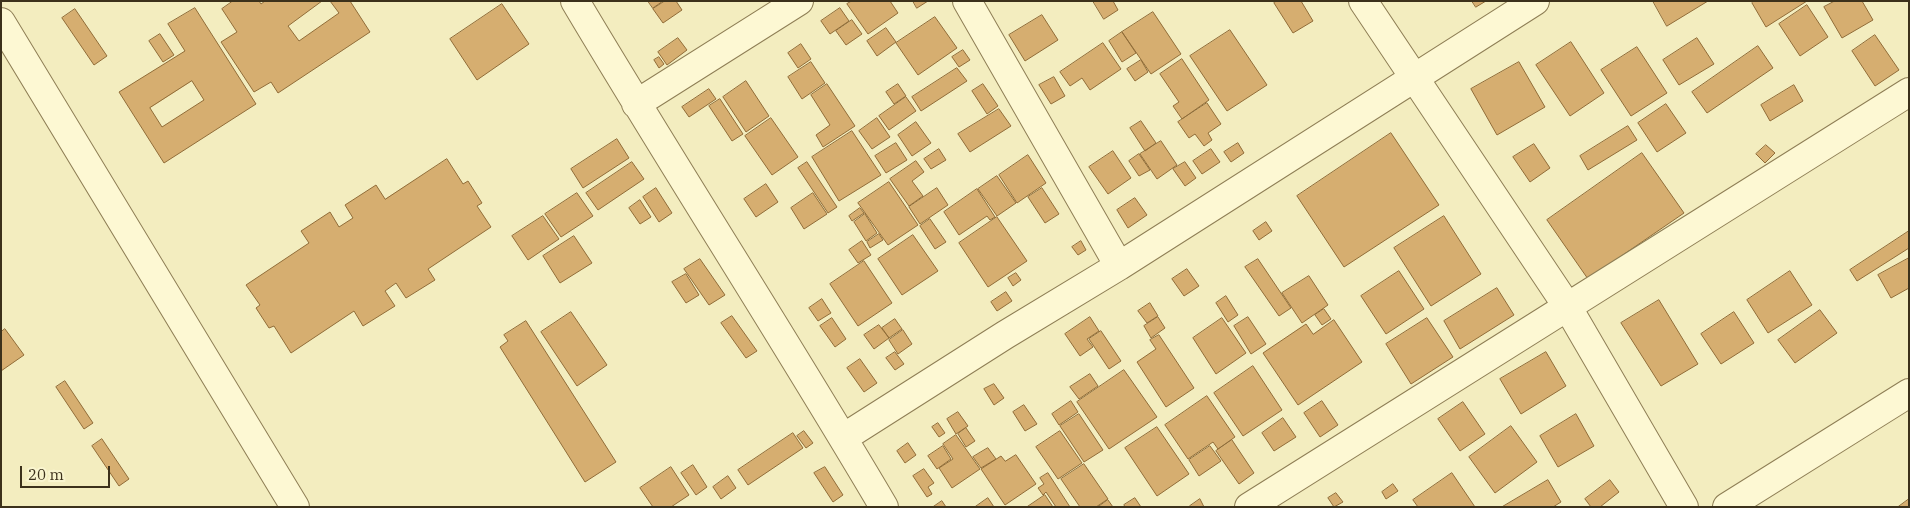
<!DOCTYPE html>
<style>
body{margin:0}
#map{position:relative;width:1910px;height:508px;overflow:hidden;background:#f3edbf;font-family:"IBM Plex Serif",serif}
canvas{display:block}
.frame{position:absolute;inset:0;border:2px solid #3c311b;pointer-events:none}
.scale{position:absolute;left:20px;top:466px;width:90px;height:22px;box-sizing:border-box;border:2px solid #3c311b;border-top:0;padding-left:6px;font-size:15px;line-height:18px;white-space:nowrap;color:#3c311b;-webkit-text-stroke:4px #f9f5cf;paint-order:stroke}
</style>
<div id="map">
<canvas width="1910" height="508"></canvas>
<div class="frame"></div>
<div class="scale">20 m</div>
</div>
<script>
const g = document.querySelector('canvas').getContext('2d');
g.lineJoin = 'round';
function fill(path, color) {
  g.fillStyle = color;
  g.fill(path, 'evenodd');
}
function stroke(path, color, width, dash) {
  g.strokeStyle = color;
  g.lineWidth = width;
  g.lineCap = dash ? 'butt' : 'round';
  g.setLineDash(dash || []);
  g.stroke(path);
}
const building = new Path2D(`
 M233 1H259L261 4 265 1H322L288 26 299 41 339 13 330 1H350L370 32 278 93 271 82 254 92 221 42 237 32 222 9Z
 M648 1H663L653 8Z
 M665 1H676L682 10 663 23 653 9Z
 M852 1H890L898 13 868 34 847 4Z
 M913 1H928L917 8Z
 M1093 1H1113L1118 10 1104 19Z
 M1277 1H1301L1313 21 1293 33 1274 3Z
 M1472 1H1486L1476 7Z
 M1653 1H1708L1667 26Z
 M1754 1H1807L1766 27 1752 3Z
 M1835 1H1862L1873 20 1842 38 1824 7Z
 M502 4 529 44 477 80 450 39Z
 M1807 5 1828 37 1800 56 1779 24Z
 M195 8 256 104 164 163 119 92 185 51 168 24ZM192 81 204 100 162 127 150 108Z
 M840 8 849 21 830 34 821 21Z
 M75 9 107 56 94 65 62 18Z
 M1153 12 1181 54 1151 74 1122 32Z
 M1042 15 1058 40 1025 61 1009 35Z
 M935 17 957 48 918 75 896 43Z
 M852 20 862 34 846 45 836 31Z
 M886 28 896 42 877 56 867 41Z
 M1230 30 1267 85 1227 111 1190 56Z
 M1122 32 1136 53 1122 62 1109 41Z
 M160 34 174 55 163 62 149 41Z
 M1875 35 1899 70 1875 86 1852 51Z
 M678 38 687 50 667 65 658 52Z
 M1697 38 1714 64 1679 85 1663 60Z
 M1571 42 1604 93 1570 116 1536 65Z
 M1103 43 1121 69 1090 90 1082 78 1070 86 1060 72Z
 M801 44 811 59 798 68 788 53Z
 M1758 46 1773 68 1707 113 1692 92Z
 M1637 47 1667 93 1631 116 1601 70Z
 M963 50 970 60 959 67 952 57Z
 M659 57 664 64 659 68 654 60Z
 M1182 59 1209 100 1182 119 1173 106 1179 102 1160 74Z
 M1141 60 1148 72 1135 81 1127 69Z
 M811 62 825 83 802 99 788 77Z
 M1519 62 1545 107 1497 135 1471 89Z
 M957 68 967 81 921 111 912 97Z
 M1054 77 1065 96 1051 104 1039 85Z
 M746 81 769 116 746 132 723 97Z
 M827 84 855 126 823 147 816 135 830 125 811 95Z
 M898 84 906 96 894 104 886 92Z
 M983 84 998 106 987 114 972 91Z
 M1794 85 1803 101 1770 121 1761 105Z
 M709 89 716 99 689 117 682 107Z
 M906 97 916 111 889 130 879 116Z
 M720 99 743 134 732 141 709 106Z
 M1207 103 1221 124 1208 133 1212 140 1204 146 1195 134 1189 138 1178 122Z
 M1666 104 1686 133 1657 152 1638 123Z
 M999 109 1011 126 970 152 958 134Z
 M771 118 798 157 772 175 745 136Z
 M877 118 890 137 872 149 859 131Z
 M1141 121 1156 143 1145 151 1130 128Z
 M916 122 931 143 912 156 898 135Z
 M1628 126 1637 140 1588 170 1580 156Z
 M852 131 881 175 839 201 812 157Z
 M1391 133 1439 205 1344 267 1297 196Z
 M617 139 629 158 583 188 571 169Z
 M1161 141 1177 165 1157 179 1140 154Z
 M896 143 907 160 886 173 875 156Z
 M1238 143 1244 153 1231 162 1224 152Z
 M1534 144 1550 168 1530 182 1513 157Z
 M1766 145 1775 153 1765 163 1756 154Z
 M939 149 946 160 931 169 924 159Z
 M1211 149 1220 162 1202 174 1193 161Z
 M1113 151 1131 178 1108 194 1089 167Z
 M1642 153 1684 213 1588 279 1547 220Z
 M1139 154 1150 170 1139 176 1129 161Z
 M1028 155 1046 183 1017 203 999 175Z
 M447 159 463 184 468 181 482 203 477 206 491 227 428 269 435 280 406 298 396 283 385 291 395 306 363 326 354 311 291 353 274 326 269 328 256 308 260 305 246 285 309 243 301 231 330 212 339 227 353 218 345 205 376 185 385 199Z
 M916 161 924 172 912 181 923 196 909 206 890 179Z
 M632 162 644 179 598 210 586 193Z
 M807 162 837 207 828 213 798 168Z
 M1185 162 1196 178 1185 186 1173 169Z
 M997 176 1016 203 997 216 978 189Z
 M889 182 918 225 888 245 858 203Z
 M766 184 778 202 756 217 744 199Z
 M656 188 672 213 659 222 643 197Z
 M937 188 948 205 920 224 909 207Z
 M1042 188 1059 214 1045 223 1028 197Z
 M977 189 995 217 990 220 987 216 959 235 944 212Z
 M577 193 593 216 561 237 545 214Z
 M813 193 827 214 804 229 791 208Z
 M1135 198 1147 215 1128 228 1117 210Z
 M640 200 651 217 640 224 629 208Z
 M860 208 864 213 852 221 849 216Z
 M865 214 877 233 866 241 854 222Z
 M543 216 559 239 528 260 512 236Z
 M1444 216 1481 274 1431 306 1394 248Z
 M997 217 1027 261 988 287 959 243Z
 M930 219 946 242 935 249 920 226Z
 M1266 222 1272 231 1259 240 1253 231Z
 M1909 231V248L1857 281 1850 270Z
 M879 234 883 240 870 248 867 242Z
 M913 235 938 271 902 295 878 259Z
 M574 236 592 263 560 283 543 256Z
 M862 241 871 255 858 263 849 250Z
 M1081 241 1086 250 1078 255 1072 247Z
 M1909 258V288L1891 298 1878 275Z
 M700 259 725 295 709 305 684 269Z
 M1258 259 1291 308 1279 316 1245 267Z
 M864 261 892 303 858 326 830 284Z
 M1187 269 1199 286 1184 296 1172 279Z
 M1399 271 1424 309 1386 334 1361 296Z
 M1790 271 1812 305 1768 333 1747 300Z
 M1016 273 1021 280 1013 286 1008 278Z
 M686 274 699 295 686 303 672 282Z
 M1309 276 1328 305 1302 323 1282 293Z
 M1497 288 1514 315 1460 349 1444 321Z
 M1006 292 1012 301 997 311 991 302Z
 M1226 296 1238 315 1228 322 1216 303Z
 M822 299 831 313 818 321 809 308Z
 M1659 300 1698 364 1661 386 1621 323Z
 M1150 303 1158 316 1147 323 1138 311Z
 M1324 309 1331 319 1322 325 1315 315Z
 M1820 310 1837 333 1795 363 1778 340Z
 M571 312 607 365 577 386 541 332Z
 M1734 312 1754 343 1721 364 1701 334Z
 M732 316 757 351 746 358 721 323Z
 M1090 317 1099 331 1087 339 1093 347 1080 356 1065 334Z
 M1158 317 1165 328 1151 338 1144 326Z
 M1248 317 1266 344 1251 354 1234 326Z
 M832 318 846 339 835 347 820 326Z
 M1222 318 1246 353 1216 374 1193 338Z
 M1427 318 1453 357 1411 384 1386 344Z
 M895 319 902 329 889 338 882 328Z
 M1334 320 1362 362 1298 405 1263 353 1306 324 1313 334Z
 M526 321 616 462 585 482 500 347 508 341 504 335Z
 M879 325 889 338 874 349 864 335Z
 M5 329 24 355 1 371V332Z
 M903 330 912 344 898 354 889 340Z
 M1101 331 1121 361 1109 369 1089 339Z
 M1159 335 1194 388 1166 407 1137 362 1156 349 1150 340Z
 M895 352 904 364 895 370 886 358Z
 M1546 352 1566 386 1521 414 1500 379Z
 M860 359 877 383 864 392 847 368Z
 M1253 366 1282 410 1243 436 1214 393Z
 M1124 370 1157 417 1109 449 1077 402Z
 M1090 374 1098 386 1079 399 1070 387Z
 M65 381 93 423 84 429 56 387Z
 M994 384 1004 398 994 405 984 389Z
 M1207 396 1235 437 1218 449 1213 442 1188 459 1165 425Z
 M1071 401 1078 412 1059 425 1052 414Z
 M1322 401 1338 425 1320 437 1304 413Z
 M1463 402 1485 434 1460 451 1438 419Z
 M1024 405 1037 424 1025 431 1013 412Z
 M958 412 968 426 956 434 947 419Z
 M1079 414 1103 450 1084 462 1060 426Z
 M1576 414 1594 446 1558 467 1540 436Z
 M1283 418 1296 437 1274 451 1262 433Z
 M938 423 945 433 939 437 932 427Z
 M1511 426 1537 462 1495 493 1469 457Z
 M1157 427 1189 474 1157 496 1125 448Z
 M966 428 975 441 966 447 958 434Z
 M804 431 813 443 806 448 797 436Z
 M1060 431 1082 463 1058 479 1036 447Z
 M793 433 803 448 748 485 738 470Z
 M956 435 980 469 952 488 939 468 953 459 943 444Z
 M102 439 129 479 119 486 92 446Z
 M1232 440 1254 473 1239 484 1216 451Z
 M908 443 916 455 905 463 897 451Z
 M943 446 951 459 937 469 928 456Z
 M1210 446 1221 461 1199 476 1189 460Z
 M988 448 996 459 981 468 973 457Z
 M1016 455 1036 484 1005 505 981 469 1001 456 1005 461Z
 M1084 464 1108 499 1096 507H1080L1061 479Z
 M693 465 707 487 696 495 681 473Z
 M671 467 689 495 671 507H653L640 488Z
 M825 467 843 495 833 502 814 473Z
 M924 469 934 483 928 487 932 494 927 497 913 476Z
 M1048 473 1070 507H1056L1046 492 1043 495 1038 488 1044 484 1040 478Z
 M1452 473 1475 507H1418L1413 500Z
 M728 476 736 488 721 499 713 487Z
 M1548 480 1561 502 1553 507H1502Z
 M1610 480 1619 492 1600 507H1591L1585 499Z
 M1393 484 1398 491 1386 499 1382 492Z
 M1336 493 1343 502 1334 507 1328 498Z
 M1045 495 1053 507H1027Z
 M988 498 994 507H975Z
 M1135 498 1141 507H1125L1124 505Z
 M1200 499 1204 507H1191L1190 506Z
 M1909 499V507H1898Z
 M1108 500 1113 507H1098Z
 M942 501 946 507H933Z`);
const minor = new Path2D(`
 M575 1C676 171 784 337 884 507
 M967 1 1119 266
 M1363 1 1567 306 1684 507
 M1 22 295 507
 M636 104 799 1
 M843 438 1005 335 1119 266 1535 1
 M1249 507 1909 92
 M1727 507 1909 393`);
fill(building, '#d6ae70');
stroke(building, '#906c38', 1);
stroke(minor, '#8e7e55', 30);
stroke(minor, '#fdf8d3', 28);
</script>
